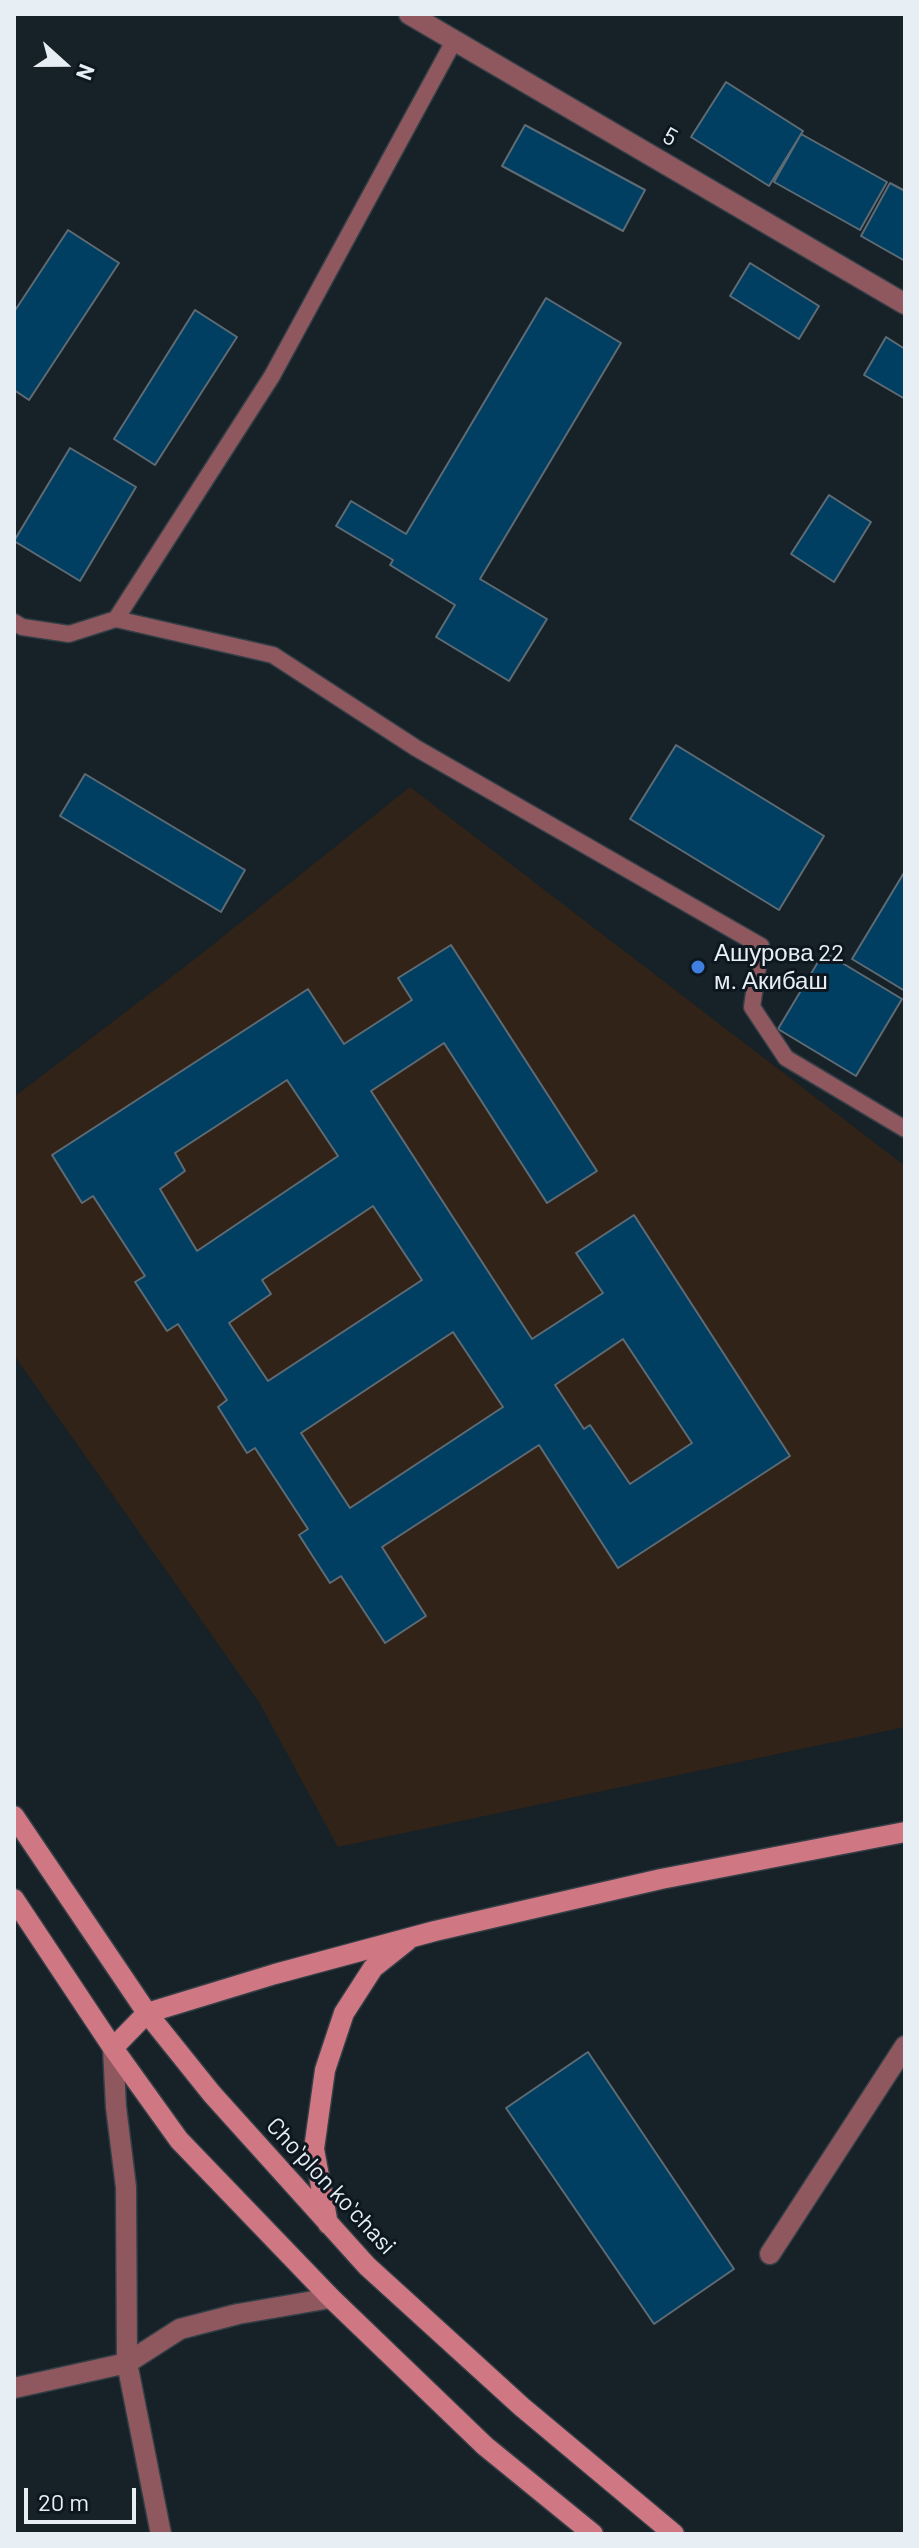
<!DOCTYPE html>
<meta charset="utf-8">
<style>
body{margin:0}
#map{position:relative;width:919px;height:2548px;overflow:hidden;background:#162128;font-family:Barlow,sans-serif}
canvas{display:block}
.frame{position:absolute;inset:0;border:16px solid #e8eff4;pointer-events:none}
.north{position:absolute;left:24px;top:24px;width:80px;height:80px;-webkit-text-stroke:6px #0d171f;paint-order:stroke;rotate:111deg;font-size:22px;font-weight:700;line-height:32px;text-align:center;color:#e8eff4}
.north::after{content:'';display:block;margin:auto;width:28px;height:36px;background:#e8eff4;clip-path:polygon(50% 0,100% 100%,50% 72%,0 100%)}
.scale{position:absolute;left:24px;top:2488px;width:112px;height:36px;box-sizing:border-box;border:4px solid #e8eff4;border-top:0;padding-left:10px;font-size:24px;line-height:28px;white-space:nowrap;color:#e8eff4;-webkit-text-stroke:6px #0d171f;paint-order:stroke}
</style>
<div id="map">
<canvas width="919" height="2548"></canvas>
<div class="frame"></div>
<div class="north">N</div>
<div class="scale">20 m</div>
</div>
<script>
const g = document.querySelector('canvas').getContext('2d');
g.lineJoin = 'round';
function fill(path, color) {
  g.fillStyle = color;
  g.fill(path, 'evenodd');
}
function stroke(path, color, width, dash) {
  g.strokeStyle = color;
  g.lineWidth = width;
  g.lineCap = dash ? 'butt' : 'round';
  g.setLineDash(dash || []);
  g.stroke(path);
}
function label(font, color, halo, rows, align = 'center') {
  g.font = font + ' Barlow,sans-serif';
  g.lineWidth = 6;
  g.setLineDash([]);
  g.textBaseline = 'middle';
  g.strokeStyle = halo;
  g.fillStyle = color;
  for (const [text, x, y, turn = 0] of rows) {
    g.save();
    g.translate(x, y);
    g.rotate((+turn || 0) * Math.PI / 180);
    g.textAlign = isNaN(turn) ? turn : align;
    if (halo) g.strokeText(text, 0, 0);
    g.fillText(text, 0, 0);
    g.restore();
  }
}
const education = new Path2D(`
 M410 787 905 1166V1727L338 1847 259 1702 14 1355V1097L195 959Z`);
const building = new Path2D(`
 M726 82 803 131 769 186 691 137Z
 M525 125 645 190 623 231 502 166Z
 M801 134 887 182 860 230 774 182Z
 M890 183 905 191V261L861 236Z
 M68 230 119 263 29 400 14 390V312Z
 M750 263 819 306 799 339 730 296Z
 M546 298 621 343 480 579 547 619 509 681 436 637 455 605 390 565 393 560 336 526 351 501 406 534Z
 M195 310 237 337 155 465 114 439Z
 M886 337 905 349V399L864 375Z
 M70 448 136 487 80 581 14 541Z
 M829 495 871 522 834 582 791 554Z
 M676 745 824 836 779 910 630 819Z
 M85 774 245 870 221 912 60 816Z
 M905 871V991L852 959Z
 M451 945 597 1171 547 1203 444 1043 371 1091 532 1339 603 1293 576 1253 634 1215 790 1456 618 1568 539 1445 382 1547 426 1616 385 1643 341 1576 330 1583 299 1535 308 1529 255 1448 247 1453 218 1407 227 1400 178 1324 167 1331 135 1282 145 1276 93 1196 82 1203 52 1155 308 989 344 1044 412 1000 398 978ZM287 1080 338 1156 197 1251 160 1189 185 1171 175 1153ZM373 1206 422 1280 268 1381 229 1323 271 1294 262 1280ZM453 1332 503 1407 350 1508 301 1433ZM623 1339 692 1443 630 1484 590 1425 584 1429 555 1385Z
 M824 952 902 999 856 1076 778 1029Z
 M588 2052 734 2269 654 2324 506 2108Z`);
const lane = new Path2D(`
 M116 619 273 655 416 748 761 946 752 1007 786 1058 905 1129
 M14 622 22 627 69 634 116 619 272 376 454 41`);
const street = new Path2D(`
 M409 14 905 304
 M113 2048 116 2107 126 2187 127 2363 161 2534
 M770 2254 905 2046
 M14 2388 127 2363 180 2329 238 2314 331 2298`);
const secondary = new Path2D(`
 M14 1816 147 2013 212 2094 367 2266 522 2407 674 2534
 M14 1899 113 2048 179 2140 331 2298 485 2446 593 2534
 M113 2048 147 2013 275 1974 435 1931 661 1879 905 1832
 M328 2224 314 2149 325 2070 344 2013 373 1968 407 1941`);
const markers = [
 [698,967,8,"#3f7fe0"]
];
const streetNames = [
 ["5",670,137,30],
 ["Choʻplon koʻchasi",331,2186,47]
];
const poiNames = [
 ["Ашурова 22",714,953],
 ["м. Акибаш",714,981]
];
fill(education, '#312317');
fill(building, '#003f61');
stroke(building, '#5f6b74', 2);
stroke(lane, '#333e45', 19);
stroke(street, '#333e45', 23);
stroke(secondary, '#333e45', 23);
stroke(lane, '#8f585f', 16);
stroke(street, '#8f585f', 20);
stroke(secondary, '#cf7783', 20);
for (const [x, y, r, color] of markers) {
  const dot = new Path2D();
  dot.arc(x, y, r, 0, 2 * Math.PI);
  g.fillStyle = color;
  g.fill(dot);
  stroke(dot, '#0d171f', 3);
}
label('24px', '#e8eff4', '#0d171f', streetNames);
label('24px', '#e8eff4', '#0d171f', poiNames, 'left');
</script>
